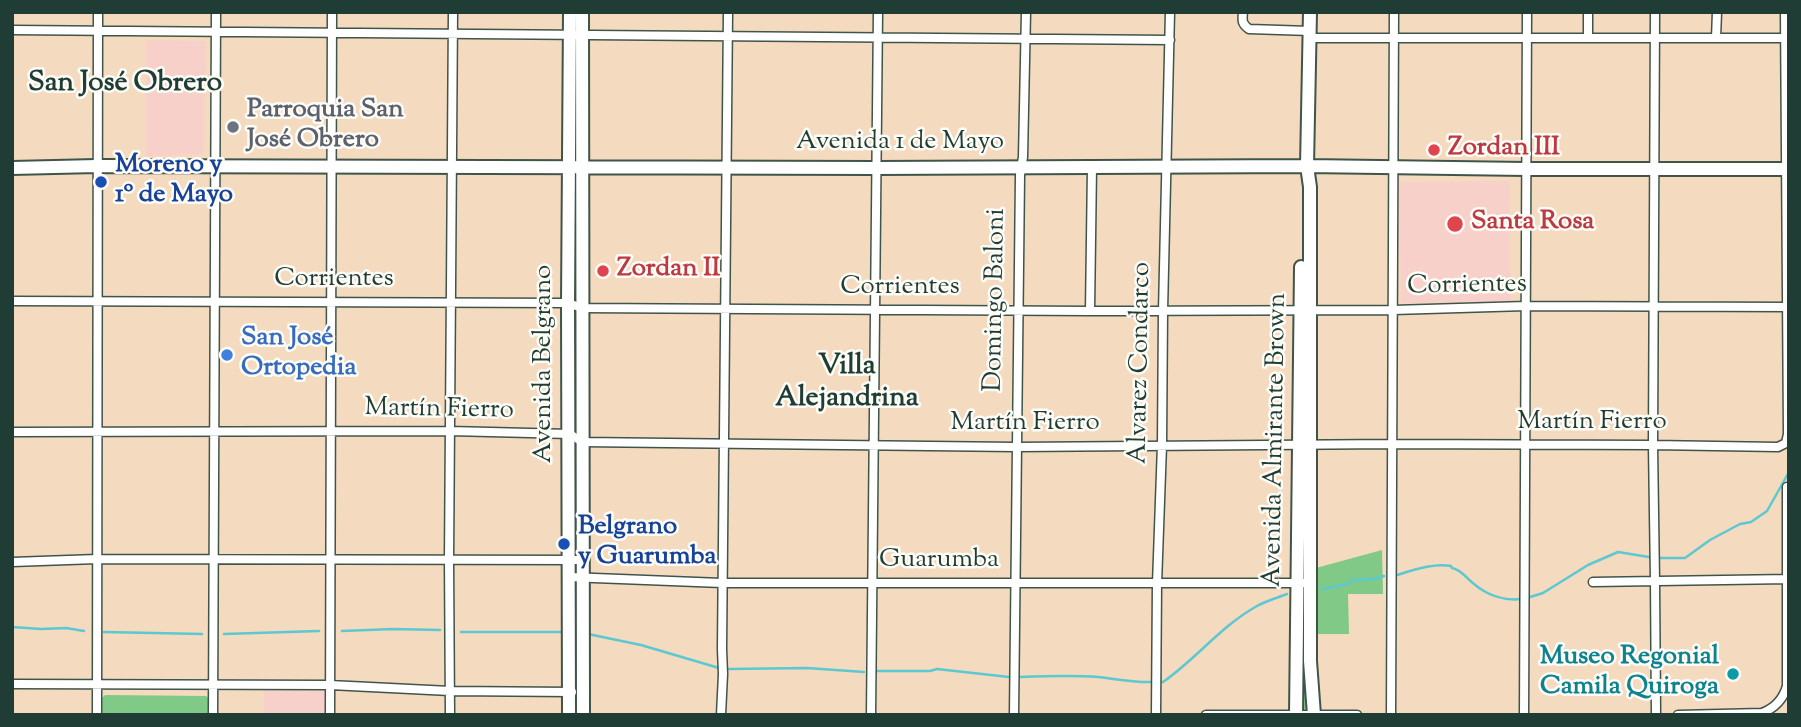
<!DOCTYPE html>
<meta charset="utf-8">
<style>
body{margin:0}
#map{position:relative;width:1801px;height:727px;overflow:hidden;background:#f4dabe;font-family:"Sorts Mill Goudy",serif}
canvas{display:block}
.frame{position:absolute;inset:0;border:14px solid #1f3d34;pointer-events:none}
</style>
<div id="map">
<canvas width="1801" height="727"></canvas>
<div class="frame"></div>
</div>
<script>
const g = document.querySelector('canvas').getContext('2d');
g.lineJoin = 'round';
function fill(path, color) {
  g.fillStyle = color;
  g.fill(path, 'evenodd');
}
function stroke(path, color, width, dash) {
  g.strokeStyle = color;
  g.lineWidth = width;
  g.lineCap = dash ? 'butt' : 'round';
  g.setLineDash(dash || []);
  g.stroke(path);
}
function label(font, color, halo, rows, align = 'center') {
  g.font = font + ' "Sorts Mill Goudy",serif';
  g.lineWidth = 5;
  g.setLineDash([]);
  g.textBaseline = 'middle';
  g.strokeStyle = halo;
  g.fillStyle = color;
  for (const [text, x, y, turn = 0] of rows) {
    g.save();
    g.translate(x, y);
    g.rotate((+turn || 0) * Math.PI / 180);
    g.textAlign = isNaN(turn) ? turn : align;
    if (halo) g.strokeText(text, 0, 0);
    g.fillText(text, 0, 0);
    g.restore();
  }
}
const built = new Path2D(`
 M146 40 206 41 203 154 146 156Z
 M1509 181 1511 302 1401 303 1399 182Z
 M264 689 326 691V715H264Z`);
const green = new Path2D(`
 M1382 550 1383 594H1348L1349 634H1313L1316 568Z
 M1301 594H1306L1308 709 1299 710Z
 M105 695 206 696 210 699 211 715H100V700Z`);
const stream = new Path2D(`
 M1397 575C1414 570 1433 563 1451 566L1452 568C1462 570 1466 578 1474 584 1487 595 1504 601 1521 599
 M1322 589 1344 585 1354 580 1374 579 1384 576
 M1527 598 1543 593 1588 565 1618 552 1655 558H1685L1710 540 1740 524 1751 522 1767 511 1789 472
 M12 627 41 629 66 628 84 631
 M342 631 393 629 440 630
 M104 632 202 634
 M461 632H563
 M224 634 319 631
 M588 634 641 645 719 668
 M729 669 807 668 864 672
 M876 671H930L937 669 1009 677
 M1020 677C1046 676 1072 675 1098 677 1116 679 1134 683 1153 682
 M1159 682H1163C1196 659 1221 626 1257 606 1266 601 1277 598 1287 594`);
const street = new Path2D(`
 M1243 12C1242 21 1242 24 1249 29L1310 31
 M1655 12 1653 445 1655 581 1656 715
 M12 30 1170 40
 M1309 38H1789
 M1588 38V12
 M1716 38 1717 12
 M12 301 568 303 582 308 1090 311 1393 310 1526 306 1789 307
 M1090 311 1092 167
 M12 432 450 431 570 434 582 442 1016 447 1392 444 1653 445 1778 447 1786 443 1788 434 1785 12
 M12 562 97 559 582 560
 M569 577 722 583H1310
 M1593 582 1789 579
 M12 684 330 685 450 691 572 692
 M97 715 98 12
 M213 715 216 12
 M330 715 332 12
 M450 715 449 560 453 12
 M721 715 723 674 722 649 728 12
 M871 715 878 12
 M1014 715 1020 175 1023 157 1026 12
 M1156 715 1157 584 1162 445 1163 311 1170 12
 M1206 715H1357
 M1391 715 1394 12
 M1524 715 1527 12
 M1678 715 1762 713C1775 708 1783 700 1787 686V487`);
const secondary = new Path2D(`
 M582 12 583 715
 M1310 12 1307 166 1310 187V661L1314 715
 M12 168 97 166 876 168 1307 166 1526 169H1789
 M569 715 568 303 570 12
 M1296 715 1301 267`);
const markers = [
 [233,127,7,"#6b7280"],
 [1434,150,7,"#e0444e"],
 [101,182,7,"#1a4fb4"],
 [1455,224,9,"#e0444e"],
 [603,271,7,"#e0444e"],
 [227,355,7,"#3f7fe0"],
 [564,544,7,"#1a4fb4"],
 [1733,674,7,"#0f9aa8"]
];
const worshipNames = [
 ["Parroquia San",247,112],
 ["José Obrero",247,142]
];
const streetNames = [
 ["Avenida 1 de Mayo",900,144],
 ["Corrientes",334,281],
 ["Corrientes",1467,287,-1],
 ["Corrientes",900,289],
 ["Domingo Baloni",997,300,-89],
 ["Alvarez Condarco",1142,363,-89],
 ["Avenida Belgrano",546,364,-90],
 ["Martín Fierro",439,411,1],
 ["Martín Fierro",1592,424],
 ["Martín Fierro",1025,425],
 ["Avenida Almirante Brown",1277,440,-89],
 ["Guarumba",939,562]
];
const healthNames = [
 ["Zordan III",1448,150],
 ["Santa Rosa",1471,224],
 ["Zordan II",617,271]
];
const transitNames = [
 ["Moreno y",115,167],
 ["1º de Mayo",115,197],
 ["Belgrano",578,529],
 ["y Guarumba",578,559]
];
const shopNames = [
 ["San José",241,340],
 ["Ortopedia",241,370]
];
const cultureNames = [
 ["Museo Regonial",1719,659],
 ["Camila Quiroga",1719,689]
];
const neighbourhoodNames = [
 ["San José Obrero",125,85],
 ["Villa",847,368],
 ["Alejandrina",847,400]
];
fill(built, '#f7d0c9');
fill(green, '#81c986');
stroke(stream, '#5bc8d2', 2.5);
stroke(street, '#3f5549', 11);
stroke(secondary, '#3f5549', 16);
stroke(street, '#fff', 8);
stroke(secondary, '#fff', 12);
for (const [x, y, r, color] of markers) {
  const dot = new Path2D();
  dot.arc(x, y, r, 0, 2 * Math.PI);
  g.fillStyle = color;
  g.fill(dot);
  stroke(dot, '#fdfcf7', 2.5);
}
label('bold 26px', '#5b616d', '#fdfcf7', worshipNames, 'left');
label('26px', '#1f3d34', '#fdfcf7', streetNames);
label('bold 26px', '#be3a42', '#fdfcf7', healthNames, 'left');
label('bold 26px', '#164399', '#fdfcf7', transitNames, 'left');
label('bold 26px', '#366cbe', '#fdfcf7', shopNames, 'left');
label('bold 26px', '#0d838f', '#fdfcf7', cultureNames, 'right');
label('bold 28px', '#1f3d34', '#fdfcf7', neighbourhoodNames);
</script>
